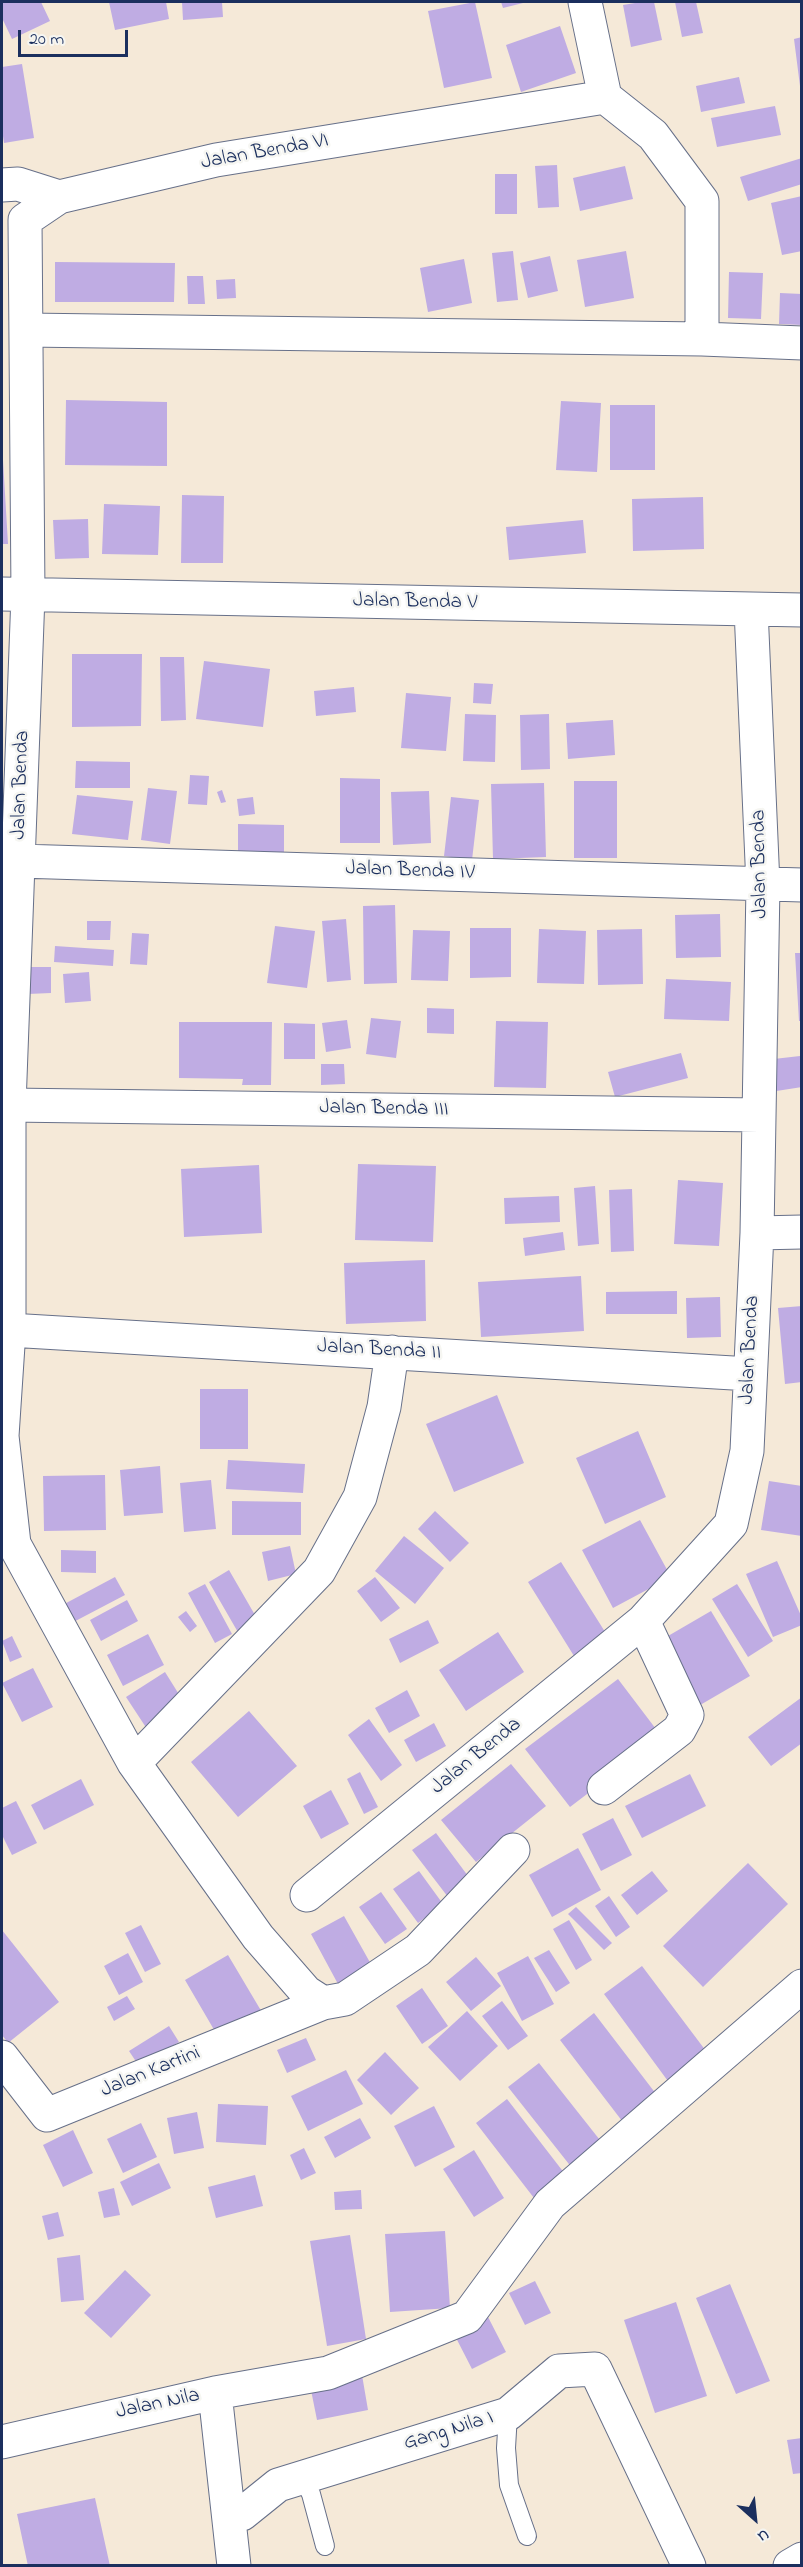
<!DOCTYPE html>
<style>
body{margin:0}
#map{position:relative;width:803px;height:2567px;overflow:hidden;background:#f5e9d8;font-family:"Indie Flower",sans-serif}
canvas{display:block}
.frame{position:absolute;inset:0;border:3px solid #1b2f5e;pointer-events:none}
.north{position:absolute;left:725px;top:2489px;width:60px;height:60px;-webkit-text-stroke:4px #f6f6f2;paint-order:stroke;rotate:153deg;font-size:16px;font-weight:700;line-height:24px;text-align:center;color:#1b2f5e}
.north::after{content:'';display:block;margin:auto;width:21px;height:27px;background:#1b2f5e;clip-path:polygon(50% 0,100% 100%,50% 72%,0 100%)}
.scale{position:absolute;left:18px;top:30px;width:110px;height:27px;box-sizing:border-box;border:3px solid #1b2f5e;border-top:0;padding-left:8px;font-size:18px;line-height:21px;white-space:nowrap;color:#1b2f5e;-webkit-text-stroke:4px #f6f6f2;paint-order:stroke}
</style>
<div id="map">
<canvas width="803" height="2567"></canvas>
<div class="frame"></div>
<div class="north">U</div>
<div class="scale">20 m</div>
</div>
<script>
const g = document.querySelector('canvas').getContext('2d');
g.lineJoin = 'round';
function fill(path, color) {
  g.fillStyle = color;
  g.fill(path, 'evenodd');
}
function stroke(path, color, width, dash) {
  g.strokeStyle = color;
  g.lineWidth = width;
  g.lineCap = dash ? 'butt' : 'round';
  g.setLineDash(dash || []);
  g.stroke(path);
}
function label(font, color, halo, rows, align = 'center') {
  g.font = font + ' "Indie Flower",sans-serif';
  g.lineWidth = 5;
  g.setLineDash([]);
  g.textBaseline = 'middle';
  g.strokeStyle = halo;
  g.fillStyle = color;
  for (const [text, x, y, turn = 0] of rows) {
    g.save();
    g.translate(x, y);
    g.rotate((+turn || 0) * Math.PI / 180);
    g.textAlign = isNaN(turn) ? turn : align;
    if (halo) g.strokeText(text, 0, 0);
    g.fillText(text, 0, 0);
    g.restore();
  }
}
const building = new Path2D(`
 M2 2H41L50 21 12 39 2 18Z
 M109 2H166L169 19 115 30Z
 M182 2H222L223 17 183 20Z
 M475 2 492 78 444 88 428 11Z
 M501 2H527L503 8Z
 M641 2H654L662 40 631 47 623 5Z
 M675 2H696L703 33 682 37Z
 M560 26 576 73 521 92 506 45Z
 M802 37V86H800L794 39Z
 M22 64 34 138 4 143 2 129V67Z
 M739 77 745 103 701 112 696 86Z
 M775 106 781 135 717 147 711 118Z
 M802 158V184L748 201 740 177Z
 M557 165 559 207 538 208 535 166Z
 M625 166 633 199 580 211 573 178Z
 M495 174H517V214H495Z
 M802 196V251L782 255 771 203Z
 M513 251 518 300 497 302 492 253Z
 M626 251 634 298 585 307 577 260Z
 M550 256 558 291 528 298 520 263Z
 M464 259 472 303 428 312 420 268Z
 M55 262 175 263 174 302H55Z
 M729 272 763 273 761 319 728 318Z
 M187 276H203L205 304H188Z
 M235 279 236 298 217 299 216 280Z
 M780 293 802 294V325L779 324Z
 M66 400 167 402V466L65 465Z
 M561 401 601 403 597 472 556 470Z
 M610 405H655V470H610Z
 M3 460 8 544H2V461Z
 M182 495 224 496 223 563H181Z
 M703 497 704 549 633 551 632 499Z
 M104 504 160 506 158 555 102 554Z
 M88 519 89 558 55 559 53 520Z
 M583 520 586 553 509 560 506 527Z
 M72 654H142L141 726 72 727Z
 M160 657H184L186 720 161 721Z
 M204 661 270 669 263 727 196 719Z
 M474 683 493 684 491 704 473 703Z
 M354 687 356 712 316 716 314 691Z
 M406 693 451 697 446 751 401 748Z
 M465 714 496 715 495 762 463 761Z
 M549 714 550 769 521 770 520 715Z
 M613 720 615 755 568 759 566 723Z
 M76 761 130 762V788H75Z
 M190 775 209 776 207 805 188 804Z
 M340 778 380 779V843H340Z
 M574 781H617V858H574Z
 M544 783 546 857 493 859 491 784Z
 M148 788 177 791 170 844 141 840Z
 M222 790 226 802 221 803 217 792Z
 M429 791 431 843 393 845 391 792Z
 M77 795 133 801 128 840 72 834Z
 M253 797 255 814 239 816 237 799Z
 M451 797 479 800 472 860 444 856Z
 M238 824 284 825V852H238Z
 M395 905 397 983 364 984 363 906Z
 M720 914 721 957 676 958 675 915Z
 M346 919 351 980 327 982 322 921Z
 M87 921H111L110 940H87Z
 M275 926 315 931 307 988 267 983Z
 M470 928H511V977L470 978Z
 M539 929 586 931 584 984 537 983Z
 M642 929 643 984 598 985 597 930Z
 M413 930 450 931 448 981 411 980Z
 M132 933 149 934 147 965 130 964Z
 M55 946 114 950 113 966 54 962Z
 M795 953H802V1021H799Z
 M28 967H51V993L28 994Z
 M89 972 91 1001 65 1003 63 974Z
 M666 979 731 982 729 1021 664 1019Z
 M427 1008 454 1009V1034L427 1033Z
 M371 1018 401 1021 396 1058 366 1054Z
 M347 1020 351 1048 326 1052 322 1023Z
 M496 1021 548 1022 546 1088 494 1087Z
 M179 1022H272L271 1085H242L243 1079 179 1078Z
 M284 1023 315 1024V1059H284Z
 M681 1053 688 1078 615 1097 608 1072Z
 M800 1056 802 1087 770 1092 765 1060Z
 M321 1064H344L345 1084 321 1085Z
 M358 1164 436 1166 433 1242 355 1240Z
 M259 1165 262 1233 184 1237 181 1169Z
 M678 1180 723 1183 719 1246 674 1244Z
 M595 1186 599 1244 578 1246 574 1188Z
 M632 1189 634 1251 611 1252 609 1190Z
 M559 1196 560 1222 505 1224 504 1198Z
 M563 1232 565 1250 525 1256 523 1238Z
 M425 1260 426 1321 346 1324 344 1263Z
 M581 1276 584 1331 481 1337 478 1282Z
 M677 1291V1314H606V1292Z
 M720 1297 721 1337 687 1338 686 1298Z
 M802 1306V1382L785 1384 778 1308Z
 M200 1389H248V1449H200Z
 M497 1395 524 1463 454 1492 426 1424Z
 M638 1431 666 1497 605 1524 576 1458Z
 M228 1460 305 1464 303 1493 226 1489Z
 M160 1466 163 1513 124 1516 120 1470Z
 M105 1475 106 1530 44 1531 43 1476Z
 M211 1480 216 1529 184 1532 180 1483Z
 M769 1481 802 1486V1536L761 1530Z
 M232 1501 301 1502V1535H232Z
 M435 1511 469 1543 450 1562 418 1529Z
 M640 1520 671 1577 613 1608 582 1550Z
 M404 1536 444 1568 415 1604 375 1571Z
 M290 1546 296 1574 268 1581 262 1552Z
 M61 1550 96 1551V1573L61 1572Z
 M777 1561 802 1618V1625L773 1637 746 1574Z
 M561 1562 607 1635 574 1656 528 1582Z
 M229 1570 259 1622 239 1634 209 1582Z
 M115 1577 125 1595 64 1627 55 1609Z
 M375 1577 400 1608 381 1622 357 1591Z
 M205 1584 232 1634 215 1643 188 1593Z
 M737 1584 773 1641 748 1657 712 1599Z
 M127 1600 138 1621 101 1641 90 1620Z
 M186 1611 197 1626 190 1632 178 1617Z
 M711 1611 750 1676 695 1708 656 1643Z
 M428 1620 439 1643 400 1663 389 1639Z
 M498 1632 524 1672 466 1711 439 1670Z
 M148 1634 164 1665 123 1686 107 1655Z
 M12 1636 22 1657 10 1662 2 1641Z
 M33 1668 53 1707 22 1722 2 1683Z
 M165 1672 185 1704 147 1729 126 1697Z
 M618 1679 662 1737 570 1807 525 1749Z
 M407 1690 420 1716 389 1733 375 1708Z
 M802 1697V1743L771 1766 748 1737Z
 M249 1711 297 1766 238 1817 191 1762Z
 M369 1719 402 1765 381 1781 348 1735Z
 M434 1723 446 1746 416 1762 404 1740Z
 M511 1764 546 1806 476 1862 441 1820Z
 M360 1772 378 1807 364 1814 347 1779Z
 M690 1774 706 1806 642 1838 625 1806Z
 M81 1779 94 1805 44 1830 31 1805Z
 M331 1790 349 1824 321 1839 303 1806Z
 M16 1801 37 1843 12 1855 2 1835V1808Z
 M613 1818 632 1855 601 1871 582 1834Z
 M436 1833 471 1880 448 1897 412 1850Z
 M578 1848 601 1890 552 1917 529 1875Z
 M748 1863 788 1904 703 1987 663 1946Z
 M419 1871 443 1904 418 1923 393 1889Z
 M652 1871 668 1891 637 1915 621 1895Z
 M381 1892 407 1929 385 1944 359 1907Z
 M609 1896 630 1927 616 1937 595 1906Z
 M576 1907 612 1943 604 1950 568 1914Z
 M344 1916 372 1966 338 1984 311 1934Z
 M569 1920 592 1960 576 1970 553 1929Z
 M141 1925 161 1964 145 1972 125 1933Z
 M2 1930 59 2002 8 2043 2 2035Z
 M549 1950 570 1983 556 1992 534 1958Z
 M128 1953 143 1982 119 1995 104 1966Z
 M228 1955 263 2014 220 2040 185 1980Z
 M528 1956 554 2004 522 2021 497 1973Z
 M476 1957 501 1986 471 2011 446 1982Z
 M642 1966 712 2059 673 2088 604 1994Z
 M422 1988 448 2026 422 2044 396 2006Z
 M127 1996 135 2009 114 2021 107 2007Z
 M502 2001 528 2036 508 2050 482 2016Z
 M467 2011 498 2046 460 2081 428 2047Z
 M594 2013 663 2103 629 2130 560 2040Z
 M169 2026 179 2042 139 2066 129 2051Z
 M306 2038 316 2060 287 2073 277 2050Z
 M385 2052 419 2088 391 2115 357 2080Z
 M539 2063 607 2149 576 2173 508 2087Z
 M346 2070 363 2104 308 2131 291 2096Z
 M507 2099 565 2174 534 2198 476 2123Z
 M218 2104 268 2106 266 2145 216 2142Z
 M434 2106 455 2147 415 2167 394 2126Z
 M197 2112 204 2148 174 2154 167 2118Z
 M360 2118 371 2138 335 2158 324 2137Z
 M141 2123 157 2157 123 2173 107 2139Z
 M73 2130 93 2173 63 2187 43 2145Z
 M304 2148 316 2173 301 2180 290 2155Z
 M474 2150 504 2198 474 2217 443 2169Z
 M159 2163 171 2188 132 2206 120 2182Z
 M255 2175 263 2206 216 2218 208 2187Z
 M114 2188 120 2215 104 2218 98 2192Z
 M361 2190 362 2209 335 2210 334 2192Z
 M58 2212 64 2236 48 2240 42 2216Z
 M445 2231 450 2308 390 2312 385 2234Z
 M350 2235 366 2339 327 2346 310 2241Z
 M80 2255 84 2300 61 2302 57 2258Z
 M125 2270 151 2295 111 2338 84 2313Z
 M535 2281 551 2313 525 2325 509 2293Z
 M730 2284 770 2381 736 2394 696 2298Z
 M676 2302 707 2396 655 2413 624 2320Z
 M488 2317 506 2352 472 2369 454 2334Z
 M362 2375 368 2410 317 2420 310 2385Z
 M802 2438V2473L793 2474 787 2440Z
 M95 2498 110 2566H28L17 2514Z`);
const lane = new Path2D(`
 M508 2414 506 2448 509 2485 527 2536
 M302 2476 311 2494 325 2546`);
const street = new Path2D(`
 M585 2 605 97
 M2 185 18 184 59 197
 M26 330 702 339 802 343
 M2 594 802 610
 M19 861 802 885
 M9 1105 759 1115
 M757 1233 802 1232
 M9 1330 750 1374
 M134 1763 319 1571 360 1497 384 1407 392 1352
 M604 1788 679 1730 687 1715 643 1621
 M513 1850 418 1950 345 1999 323 2003 306 1992 258 1937 134 1763 14 1544 2 1436 9 1330V1105L28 595 25 220 59 197 216 160 605 97 653 135 702 201V339
 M307 1895 643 1621 731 1524 747 1451 757 1233 763 885 751 609
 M2 2057 47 2115 323 2003
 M215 2393 234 2566
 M2 2442 215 2393 328 2373 467 2317 550 2204 802 1986
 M229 2517 242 2514 278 2485 508 2414 559 2371 595 2369 689 2566
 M790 2566 802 2559`);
const streetNames = [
 ["Jalan Benda VI",265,153,-10],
 ["Jalan Benda V",415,603,1],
 ["Jalan Benda",22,785,-88],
 ["Jalan Benda",761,864,-91],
 ["Jalan Benda IV",410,872,2],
 ["Jalan Benda III",384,1110,1],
 ["Jalan Benda",751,1350,-87],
 ["Jalan Benda II",379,1351,3],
 ["Jalan Benda",477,1757,-39],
 ["Jalan Kartini",151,2073,-22],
 ["Jalan Nila",158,2405,-12],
 ["Gang Nila I",449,2432,-17]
];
fill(building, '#bface3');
stroke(lane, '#677089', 20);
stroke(street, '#677089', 35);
stroke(lane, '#fff', 18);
stroke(street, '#fff', 33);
label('21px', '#1b2f5e', '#f6f6f2', streetNames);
</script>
